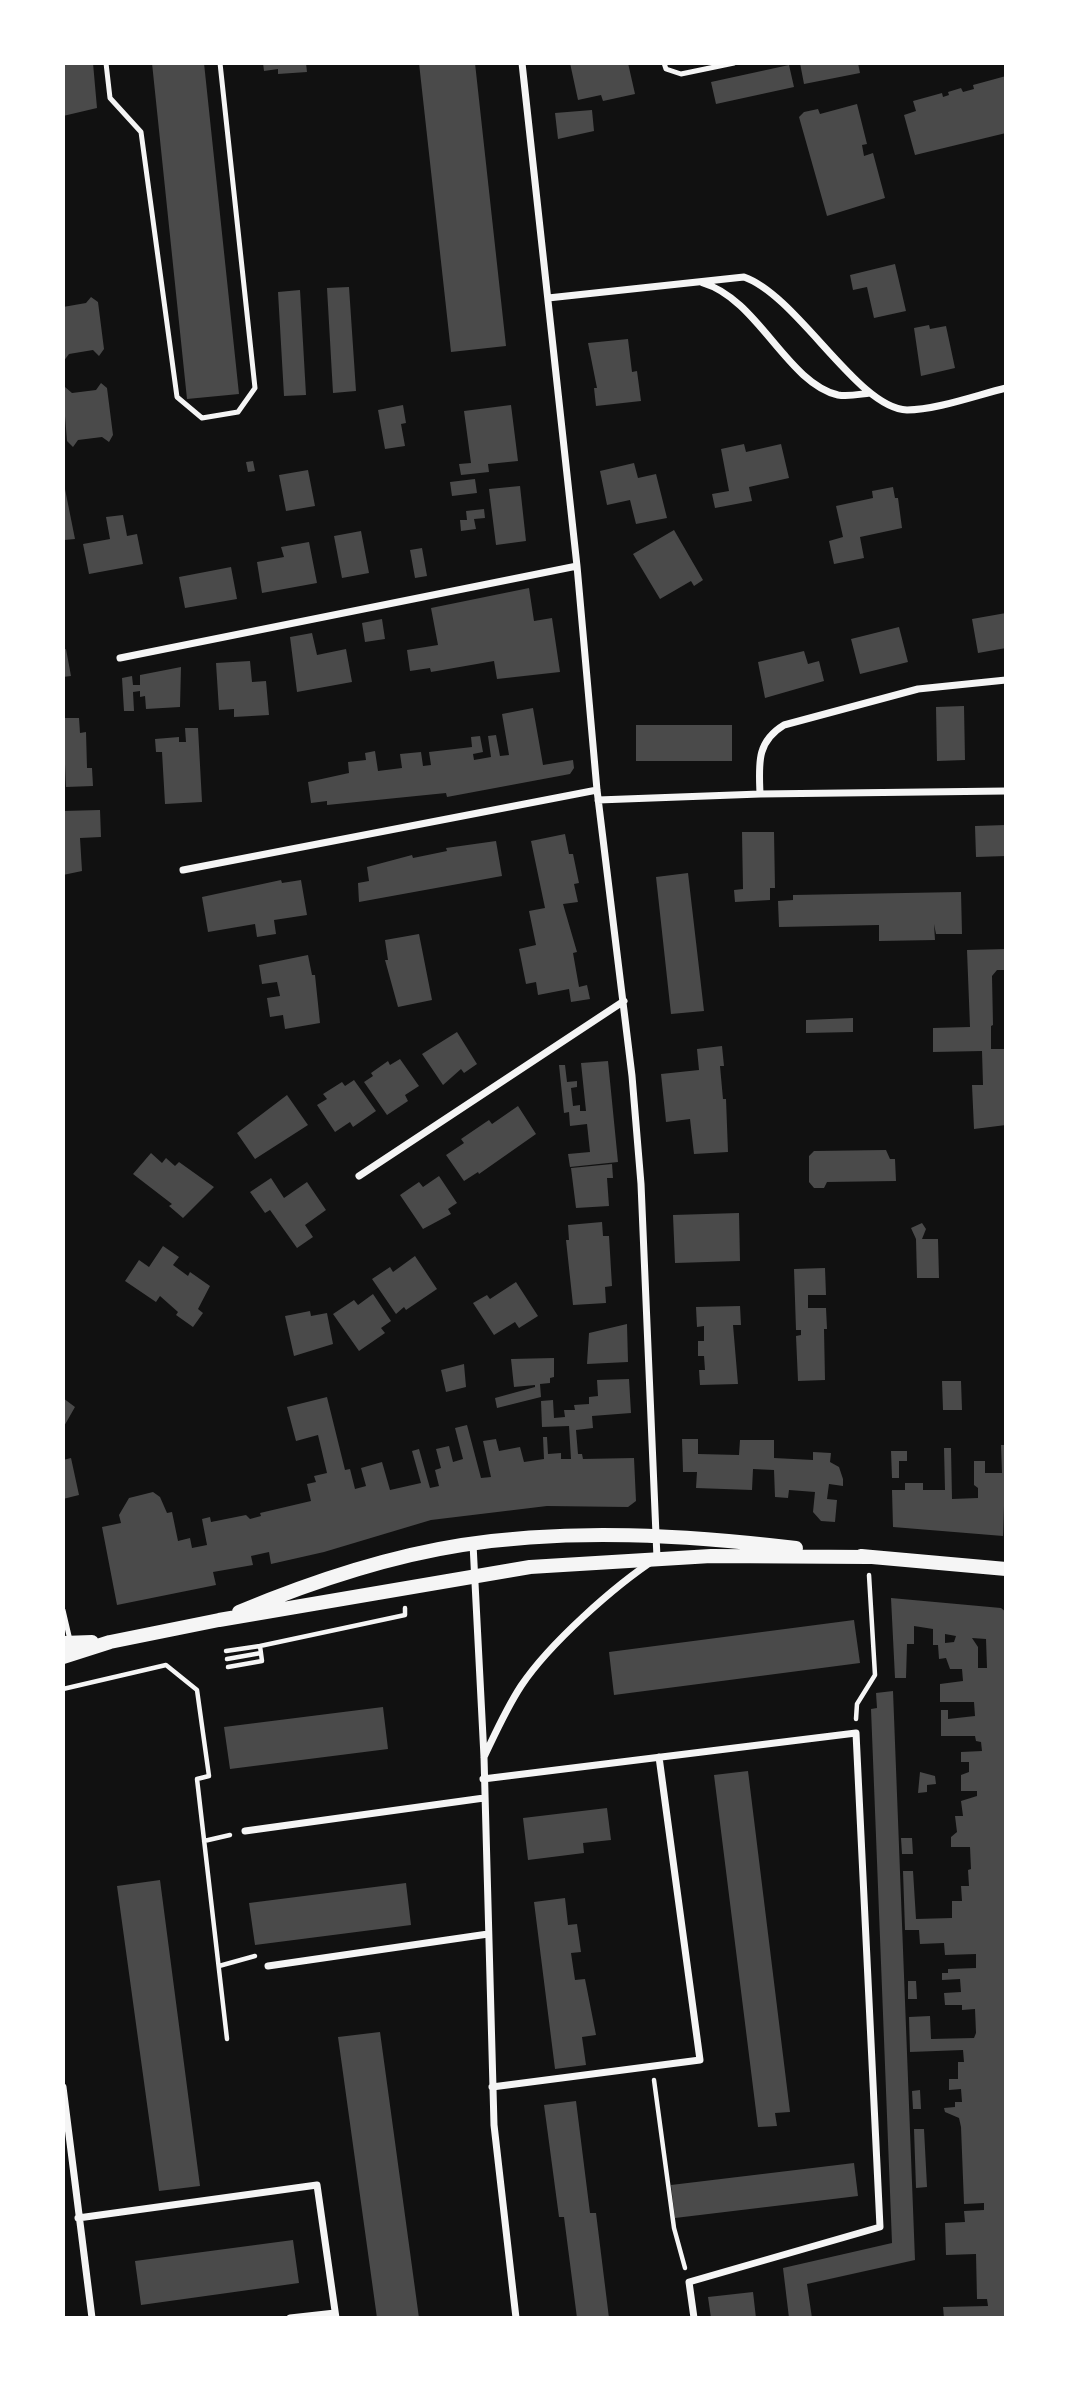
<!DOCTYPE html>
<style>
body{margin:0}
#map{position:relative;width:1069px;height:2381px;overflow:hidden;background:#111;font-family:"Alegreya Sans",sans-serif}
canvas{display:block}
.frame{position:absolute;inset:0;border:65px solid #fff;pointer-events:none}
</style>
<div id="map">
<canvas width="1069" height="2381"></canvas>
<div class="frame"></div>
</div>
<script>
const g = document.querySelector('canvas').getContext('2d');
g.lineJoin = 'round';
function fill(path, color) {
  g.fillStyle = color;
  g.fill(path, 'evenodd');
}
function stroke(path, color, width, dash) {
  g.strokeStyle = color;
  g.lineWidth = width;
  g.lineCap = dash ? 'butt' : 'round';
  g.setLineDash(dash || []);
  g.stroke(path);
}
const building = new Path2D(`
 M63 63H93L97 108 63 116Z
 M152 63H204L239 394 187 399Z
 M263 63H306L307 72 278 74V69L264 71Z
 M419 63H475L506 346 451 352Z
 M570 63H628L635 94 603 101 601 95 578 100Z
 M800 63H858L860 73 804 84Z
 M789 65 794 87 716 104 711 82Z
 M1006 76V133L915 155 904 115 916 111 913 101 942 93 943 97 949 95 948 92 961 88 963 92 974 89 973 85Z
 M857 104 867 144 862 145 864 156 873 153 885 198 827 216 799 117 804 112 818 109 820 114Z
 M592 110 594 131 558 139 555 113Z
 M895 264 906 311 874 318 867 287 853 290 850 275Z
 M349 287 356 391 333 393 327 288Z
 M300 290 306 395 284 396 278 292Z
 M91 297 98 302 104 349 99 356 93 350 69 354 63 362V307L86 303Z
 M929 325 930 329 946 326 955 368 921 376 914 328Z
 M628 339 632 372 637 371 641 401 596 406 594 388H597L588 343Z
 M101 383 107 388 113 435 109 442 102 437 78 440 73 447 67 441 63 391 65 387 72 393 96 390Z
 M403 405 406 423 401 424 405 446 385 449 378 410Z
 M511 405 518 461 488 464 489 472 461 475 459 464 471 463 464 411Z
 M744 444 746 452 781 444 789 478 749 487 752 501 715 508 712 494 729 491 721 449Z
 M253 461 255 471 248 472 246 462Z
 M634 463 638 478 656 474 667 518 636 524 630 500 607 505 600 471Z
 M308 470 315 506 286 511 279 475Z
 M63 479 75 539 64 540 63 531Z
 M475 479 477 493 452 496 450 482Z
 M520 486 526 541 496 545 489 489Z
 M893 487 895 498H898L902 528 860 537 864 558 834 564 829 541 843 537 836 506 873 498 872 491Z
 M484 509 485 518 474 519 476 529 461 531 460 520H467L466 511Z
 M123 515 127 536 137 534 143 564 89 574 83 544 110 539 106 517Z
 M674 530 703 580 694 586 691 581 660 599 633 554Z
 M361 531 369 573 342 578 334 536Z
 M309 542 317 583 262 593 257 562 284 557 281 547Z
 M422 548 427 576 415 578 410 550Z
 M231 567 237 599 185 608 179 577Z
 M529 588 534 621 552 618 560 672 497 679 494 661 431 672 430 668 410 671 407 650 438 645 431 608Z
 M1006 613V648L978 653 972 619Z
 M382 619 385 639 365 642 362 623Z
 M899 627 908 662 860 674 851 639Z
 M312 633 317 655 346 649 352 682 297 692 290 637Z
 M66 649 71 676 63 677V650Z
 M804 651 808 664 819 661 824 681 765 698 758 662Z
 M250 661 252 682 266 681 269 715 234 717V709L219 710 216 663Z
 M181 667 180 707 146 709 145 696 140 697V691L133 692 134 711H124L122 678 132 676 133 685H140V675Z
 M964 706 965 760 937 761 936 707Z
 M533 708 543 765 573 760 574 768 570 774 447 797 446 793 327 805V801L311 803 308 782 349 773 348 762 366 760 365 753 375 751 378 771 402 768 400 754 421 752 423 766 431 765 429 752 472 747 471 737 480 736 483 752 473 754 474 760 491 757 488 736 496 735 500 756 509 755 502 714Z
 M63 718H79L80 733 86 732 87 768H92L93 786 66 787Z
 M636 725H732V761H636Z
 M185 728H198L202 802 165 804 162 752H156L155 739 179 737V742H186Z
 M100 810 101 837 80 838 82 871 63 875V811Z
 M1006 825V856L976 857 975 826Z
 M742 832H774L775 888H770V900L735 902 734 890 743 889Z
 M565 834 569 854H573L579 883 574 884 578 902 563 904 577 952 573 953 579 987 587 985 590 999 571 1002 569 989 538 995 536 982 526 984 519 949 536 945 529 911 545 908 531 841Z
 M496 841 502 876 359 902 358 883 369 881 367 867 412 855 413 858 447 851 446 848Z
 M688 873 704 1011 671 1014 656 877Z
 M281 880 282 883 301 880 307 915 274 920 276 934 257 937 255 924 208 932 202 897Z
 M961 892 962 934H936L934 924 935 940 879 941V925L779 927 778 901 793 900V895Z
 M419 934 432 1000 398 1007 385 960H388L385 940Z
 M1006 949V970H997L992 976 993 1025 991 1026V1049H1006V1125L974 1129 972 1085H983L982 1051 933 1052V1028L970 1027 967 950Z
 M308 955 312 975H315L320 1023 285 1029 283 1015 270 1017 267 998 280 996 277 982 262 984 259 965Z
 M853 1018V1032L806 1033V1020Z
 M457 1032 477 1064 464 1073 461 1069 443 1085 422 1054Z
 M722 1046 724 1066H720L723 1099H726L728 1152 694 1154 690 1119 666 1122 661 1074 699 1070 697 1049Z
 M400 1059 419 1086 405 1095 408 1101 387 1115 364 1082 373 1076 371 1073 388 1061 390 1065Z
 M608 1061 618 1162 570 1167 568 1154 590 1152 587 1124 570 1126 569 1112 564 1113 559 1065H565L567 1082 577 1081V1087L571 1088 573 1106 580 1105V1111H586L581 1063Z
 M354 1080 376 1111 353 1127 350 1122 335 1132 317 1105 327 1099 323 1094 342 1082 345 1086Z
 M287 1095 308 1125 255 1159 237 1133Z
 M518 1106 536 1134 479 1174 478 1172 464 1181 446 1155 464 1143 461 1139 486 1122 489 1120 492 1124Z
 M886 1150 890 1159H895L896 1181 827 1182 824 1188H814L809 1182V1156L814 1151Z
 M151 1153 162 1163 166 1158 175 1166 179 1162 214 1187 183 1218 169 1206 172 1204 133 1174Z
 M612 1164 613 1178H607L609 1206 576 1208 571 1168Z
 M439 1176 457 1203 448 1209 451 1214 423 1229 400 1195 419 1182 423 1187Z
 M271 1178 284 1198 307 1182 326 1210 305 1225 313 1237 297 1248 270 1210 265 1213 250 1192Z
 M739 1213 740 1261 675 1263 673 1215Z
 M602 1222 603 1236H609L612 1286 605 1287 606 1303 573 1305 566 1240H569L568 1225Z
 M922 1223 926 1229 922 1239H938L939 1278H917L916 1239 911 1228Z
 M163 1246 179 1257 173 1265 188 1276 190 1272 210 1286 198 1309 203 1313 193 1327 176 1315 178 1312 160 1296 156 1302 125 1281 139 1260 149 1267Z
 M415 1256 437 1289 406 1310 404 1307 396 1314 372 1279 390 1267 393 1272Z
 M825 1268 826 1295H808V1308H826L827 1329H824L825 1380 798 1381 796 1336 801 1335V1330H796L794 1269Z
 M516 1282 538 1316 519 1328 515 1322 494 1335 473 1303 487 1295 490 1299Z
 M373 1294 391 1321 381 1328 385 1333 359 1351 333 1314 354 1300 358 1305Z
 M740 1306 741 1325H733L738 1384 700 1385 699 1370H705L704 1356H698V1341H704V1326L697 1327 696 1307Z
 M310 1311 311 1316 327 1313 333 1344 294 1356 285 1316Z
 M627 1324 628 1362 587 1364 589 1333Z
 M554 1358V1377L550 1378V1383L540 1384 541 1397 497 1408 495 1398 535 1387V1385L514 1387 511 1359Z
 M464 1364 466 1387 446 1392 441 1370Z
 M629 1379 631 1413 592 1416 593 1428 576 1430 578 1454H582L583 1459 634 1458 636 1501 628 1507 547 1506 431 1520 324 1552 271 1564 269 1552 251 1556 253 1565 213 1572 216 1585 117 1605 102 1527 121 1523 119 1515 129 1498 153 1492 160 1497 167 1513 172 1512 178 1541 190 1538 192 1548 207 1545 202 1519 210 1517 211 1522 246 1515 250 1519 261 1516 260 1513 311 1501 307 1484 316 1482 314 1476 327 1473 318 1435 296 1441 287 1407 327 1397 345 1470 350 1469 355 1489 366 1486 361 1468 382 1462 390 1490 421 1483 412 1451 419 1449 430 1488 439 1486 435 1470 441 1468 436 1449 449 1446 453 1462 463 1459 455 1428 467 1425 481 1478 491 1477 483 1441 496 1439 499 1451 520 1447 524 1462 544 1459 543 1437H547L548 1454 561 1453V1459H571L569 1426 542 1427 541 1401 553 1400 554 1418 565 1417 564 1410H575L574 1405 589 1404V1397L598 1396 597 1380Z
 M942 1381H961L962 1410H943Z
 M63 1398 75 1407 63 1428Z
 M682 1439H698V1454L739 1455 740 1440H774V1458L813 1460V1452L831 1453 830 1462 839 1467 843 1479V1486L829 1484 827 1499 837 1500 835 1522 821 1521 813 1512 815 1492 789 1490 788 1498 775 1497 774 1470 753 1469 752 1490 696 1488 697 1472H683Z
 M1001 1445H1006L1003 1536 893 1527 892 1490H905V1483H923V1490H945L944 1448H951L952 1499 978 1498V1488L974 1485V1461H985V1473H1002Z
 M891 1451H907V1461H899V1478H892Z
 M71 1458 79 1495 63 1499V1460Z
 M891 1598 1001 1608 1006 1612V2318H944L943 2307 988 2306 987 2299H977L976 2254 946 2255 945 2223 965 2222 964 2211 984 2210V2203L964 2204 961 2127 959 2118 945 2112 944 2108 955 2107V2102H962L961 2089 949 2090V2079H958V2062H964L963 2050 910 2052 909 2017 930 2016 931 2039 974 2038 976 2033 975 2009 962 2010V2005H945L944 1993 961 1992 960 1979 942 1980V1973H948V1969L976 1968V1954L945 1955 944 1943 920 1944 919 1930H905L903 1871H913L916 1919 952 1918V1901H962L961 1886H969L968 1870 971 1869 970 1847H951V1837L957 1832 955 1816H963L961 1801 977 1796V1791H961V1775L969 1772V1762H961V1752L982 1751 981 1742 976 1741 975 1736H941V1710H948V1719L975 1716 974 1702H940V1684L963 1681 962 1669H950L946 1658 939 1659 938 1645H933V1629L914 1626V1644H907L906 1678H895ZM945 1634 956 1636 954 1642 945 1643ZM972 1638 986 1639 987 1668H978V1647Z
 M854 1620 860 1663 614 1695 609 1652Z
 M893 1691 915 2260 807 2284 812 2318H789L783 2268 892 2243 871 1709 877 1708 876 1693Z
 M383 1707 388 1749 230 1769 224 1727Z
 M748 1771 790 2112 775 2113 777 2126 758 2127 714 1775Z
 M920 1772 935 1776 936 1784 927 1785V1792L918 1793Z
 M607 1808 611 1840 583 1843 584 1853 528 1860 523 1818Z
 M901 1838H912L913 1854H902Z
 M160 1880 200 2186 159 2191 117 1886Z
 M406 1883 411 1925 255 1945 249 1903Z
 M565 1898 568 1925 577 1924 581 1952 571 1953 575 1980 585 1979 596 2035 582 2037 586 2065 555 2069 534 1902Z
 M908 1981H916L917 1999H908Z
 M380 2032 419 2318H377L338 2037Z
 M920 2090 921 2109H913L912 2091Z
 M576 2101 590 2213H596L609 2318H577L564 2217H559L544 2105Z
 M914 2129H924L927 2187 916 2188Z
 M854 2163 858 2196 675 2218 671 2185Z
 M293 2240 299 2283 141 2305 135 2261Z
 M753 2292 756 2318H711L708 2297Z`);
const path = new Path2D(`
 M226 1651 260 1646
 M227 1659 261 1653
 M228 1667 262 1661 260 1646 405 1615V1608
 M63 1689 166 1665 197 1690 209 1776 197 1779 227 2039
 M856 1719 857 1704 875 1675 869 1575
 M204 1841 230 1835
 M219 1966 255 1956
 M654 2080 674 2228 685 2268`);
const service = new Path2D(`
 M106 63 110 98 141 132 177 397 202 418 238 412 255 388 220 63
 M664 63 666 69 681 74 734 63
 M63 1610 70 1640`);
const minor = new Path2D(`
 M703 283C758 299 787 383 838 395 849 397 860 394 870 393
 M548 298 744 277C798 296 858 409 907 410 936 410 977 395 1006 388
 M120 658 577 566
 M760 794C759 764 756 742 784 725L918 689 1006 680
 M598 800 760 794 1006 791
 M183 870 597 790
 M359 1176 624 1001
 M473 1544 484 1757 494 2125 516 2318
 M484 1757C495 1734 506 1709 521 1686 549 1644 614 1586 657 1558L641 1184 632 1076 597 790 577 566 522 63
 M483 1779 856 1733 880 2227 689 2282 694 2318
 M245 1831 484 1798
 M268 1966 488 1934
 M63 2087 92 2318
 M492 2087 700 2060 659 1757
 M78 2218 317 2185 336 2318
 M290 2318 335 2313`);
const secondary = new Path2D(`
 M861 1556 1006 1569
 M239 1612C311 1582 385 1557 462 1545 572 1528 686 1535 796 1548
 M63 1643 92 1642
 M63 1657 110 1642 219 1620 530 1567 711 1556 868 1557`);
fill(building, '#4a4a4a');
stroke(path, '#f5f5f5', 4.5);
stroke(service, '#f5f5f5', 5);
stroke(minor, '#f5f5f5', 7);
stroke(secondary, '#f5f5f5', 14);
</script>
